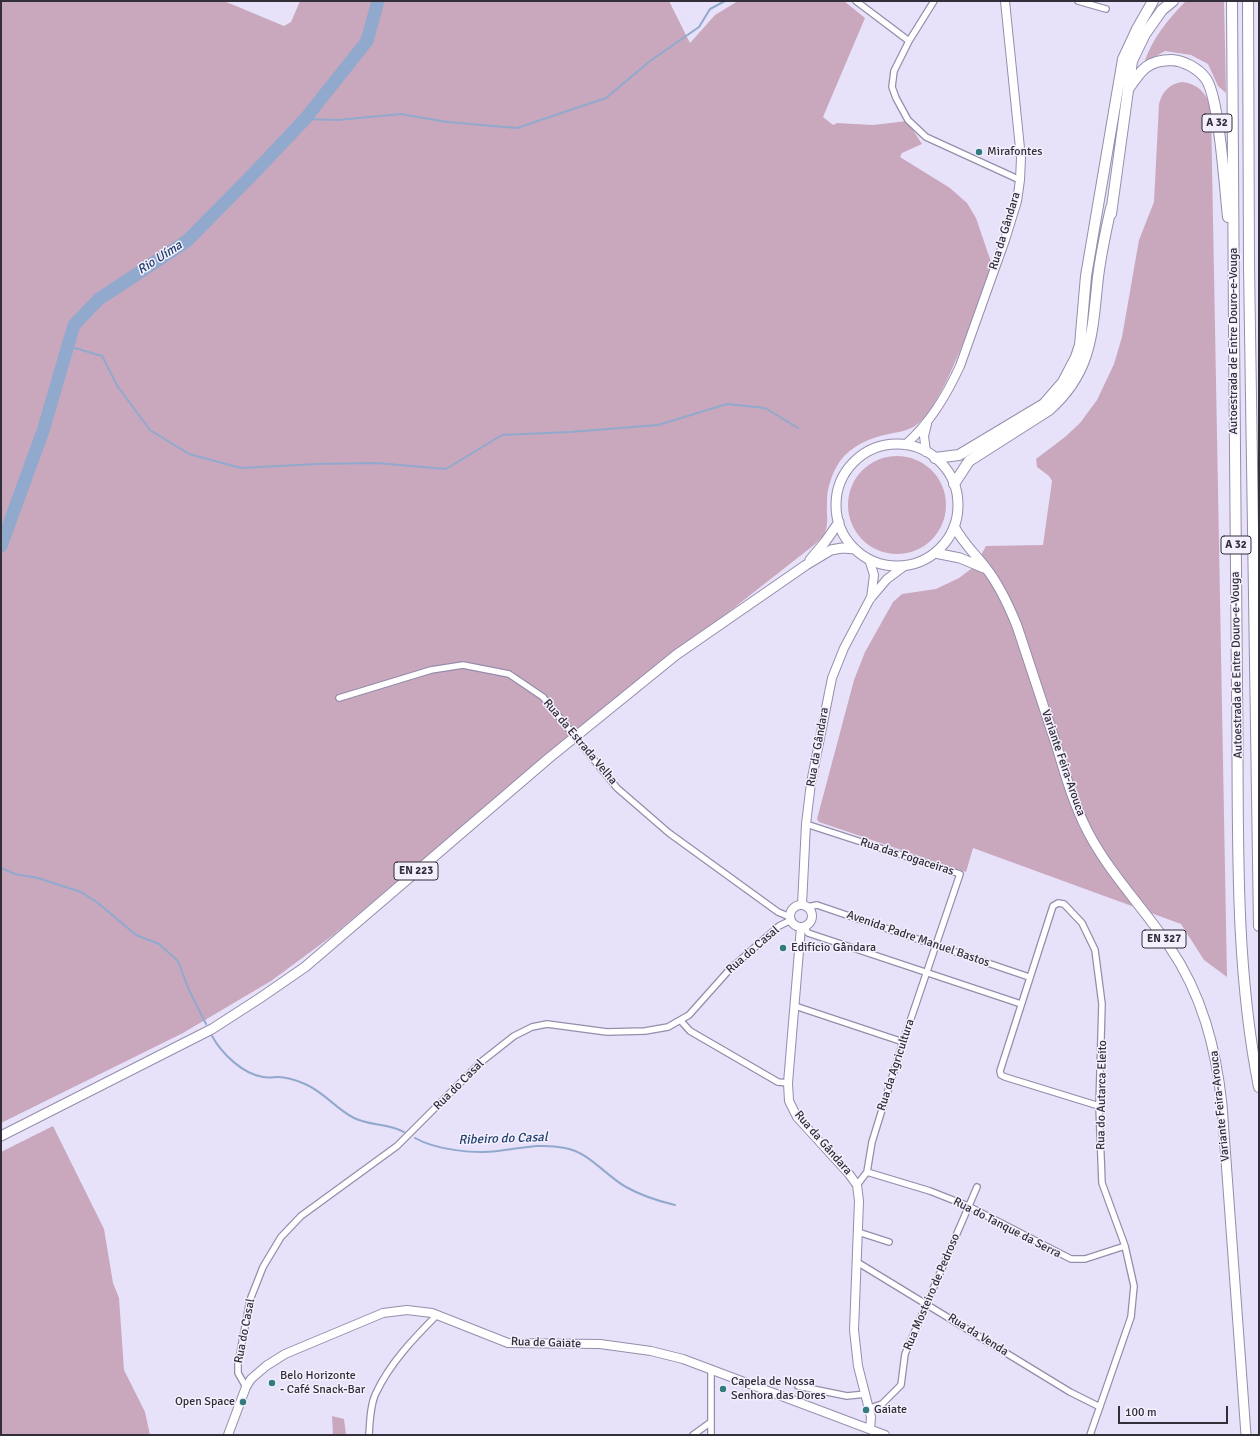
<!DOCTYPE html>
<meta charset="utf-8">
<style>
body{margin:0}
#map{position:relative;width:1260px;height:1436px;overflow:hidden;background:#e8e1fa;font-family:Signika,sans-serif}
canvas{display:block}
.frame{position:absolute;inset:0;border:2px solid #322e3a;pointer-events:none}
.scale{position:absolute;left:1118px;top:1406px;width:110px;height:18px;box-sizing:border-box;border:2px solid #322e3a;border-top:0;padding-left:5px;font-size:12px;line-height:14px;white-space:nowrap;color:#322e3a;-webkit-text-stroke:3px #f4f0fd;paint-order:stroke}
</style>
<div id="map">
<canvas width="1260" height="1436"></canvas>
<div class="frame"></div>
<div class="scale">100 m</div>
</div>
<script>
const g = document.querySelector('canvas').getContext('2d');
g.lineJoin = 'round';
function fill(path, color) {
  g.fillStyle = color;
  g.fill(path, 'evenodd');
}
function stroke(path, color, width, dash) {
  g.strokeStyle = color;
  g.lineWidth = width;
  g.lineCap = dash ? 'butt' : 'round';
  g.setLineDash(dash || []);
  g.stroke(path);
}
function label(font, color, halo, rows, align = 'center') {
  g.font = font + ' Signika,sans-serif';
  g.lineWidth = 3;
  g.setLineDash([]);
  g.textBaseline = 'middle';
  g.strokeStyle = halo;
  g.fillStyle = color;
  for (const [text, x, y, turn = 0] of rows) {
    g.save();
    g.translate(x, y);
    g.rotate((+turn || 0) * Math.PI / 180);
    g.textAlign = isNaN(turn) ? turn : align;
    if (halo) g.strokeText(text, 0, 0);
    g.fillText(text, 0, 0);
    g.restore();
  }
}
const green = new Path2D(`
 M1 1H224L284 26 291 22 300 1H669L690 43 715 15 738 1H844L865 18 823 117 833 125 837 123 873 125 907 121 922 144 902 153 900 157 950 188 967 203 976 218 991 262 989 275C976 309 943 408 915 426 907 431 898 432 889 434 871 437 851 446 840 461 832 473 827 488 827 501 826 522 832 530 814 545L577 731 332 936 271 981 183 1033 1 1123Z
 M1186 1H1224L1226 93 1218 86 1208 64 1191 55 1165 51 1144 63C1152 39 1168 19 1186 1Z
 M1182 82C1199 84 1208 94 1211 111L1227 977 1204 960 1181 924 973 848 966 872 819 822 817 819 854 680 865 652 893 602 902 594 936 589 959 578 975 566 986 546 1043 545 1052 481 1049 476 1037 467 1036 459 1065 437 1080 423 1097 400 1114 364 1122 337 1139 240 1154 202 1159 104C1162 92 1169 84 1182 82Z
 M848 505a49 49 0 1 1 98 0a49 49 0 1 1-98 0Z
 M53 1126 104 1229 113 1283 119 1298 124 1370 145 1412 150 1435H1V1152Z
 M332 1416 344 1419 346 1435H333Z`);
const stream = new Path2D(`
 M305 119 338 120 401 114 447 122 517 128 606 98 650 61 699 27 710 9 725 1
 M68 346 102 356 118 387 150 430 189 454 241 468 316 464 376 463 446 469 502 435 570 432 658 425 727 404 765 408 798 428
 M1 868 15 874 38 878 81 892 98 903 136 935 159 944 178 961 189 990 206 1024
 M212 1036C222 1054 243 1074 263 1077 268 1078 274 1077 278 1077 286 1077 298 1081 305 1084 324 1092 336 1109 354 1118 370 1126 388 1123 404 1132
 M415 1138C436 1150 474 1154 498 1151 523 1148 540 1143 565 1148 589 1152 606 1176 626 1187 642 1196 658 1201 675 1205`);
const river = new Path2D(`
 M1 546 43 431 74 325 99 299 187 241 255 172 305 119 367 41 378 1`);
const minor = new Path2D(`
 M856 1 909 41
 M934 1 909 41 894 71 892 87 896 98 908 120 926 137 1020 180
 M1078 1 1106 9
 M339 698 431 670 463 665 509 674 543 697 564 723
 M585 749 617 788 669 833 778 912 790 917
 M806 824 960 874 903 1042 872 1142 867 1172 857 1185
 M807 907 817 905 1029 977
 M804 926 808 933 1021 1004
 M795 1006 903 1042
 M681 1021 690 1031 778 1082 788 1083
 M867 1172 930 1191 968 1206 1071 1259H1085L1125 1246
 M858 1232 889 1242
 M857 1262 1070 1392 1100 1407
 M711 1370V1435
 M798 1386 847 1396 866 1394
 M246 1387 238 1373V1364L250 1300 263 1267 281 1237 301 1216 397 1146 481 1062 514 1036 532 1027 547 1024 607 1032 645 1031 668 1027 689 1015 730 969 779 926 791 920
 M870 1408 882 1404 901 1385 905 1354 977 1187
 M369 1435C370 1422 370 1405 376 1393 390 1363 414 1338 437 1315
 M693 1435 711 1422
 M1090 1435 1131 1317 1134 1286 1125 1246 1102 1183 1099 1106 1102 1004 1095 950 1082 923 1064 904 1058 903 1053 906 1000 1071 1001 1075 1005 1077 1099 1106`);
const secondary = new Path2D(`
 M905 445C930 423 946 396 960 366L1005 240 1017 201 1020 180 1021 158 1005 1
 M926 452 924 436 927 424
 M869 559 874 575 871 598
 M802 905 806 824 811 783 832 678 844 648 870 599 887 579 906 565
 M790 916a11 11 0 1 1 22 0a11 11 0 1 1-22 0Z
 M801 927 788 1083 789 1101 797 1117 849 1174 857 1185 859 1201 854 1330 858 1366 871 1417 870 1429
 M228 1435 246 1387 251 1379 266 1366 285 1354 383 1313 407 1310 432 1313 508 1343 600 1344 651 1351 683 1359 885 1435`);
const primary = new Path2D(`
 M836 505a61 61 0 1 1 122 0a61 61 0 1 1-122 0Z
 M954 526C963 543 975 554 986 568 1000 586 1009 606 1017 626 1030 666 1043 705 1056 744 1065 774 1074 805 1088 832 1110 874 1143 907 1169 946 1202 994 1216 1048 1222 1105L1246 1435
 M935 553 960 558 984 568
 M810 560 825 542 839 522
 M1 1136 212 1029 260 998 305 967 549 758 676 655 806 565 831 550 842 548 855 549`);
const motorway = new Path2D(`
 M1232 1C1234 230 1234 460 1237 689 1239 821 1233 957 1259 1087
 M1248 1 1249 265 1259 926
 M1129 88C1141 70 1148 60 1172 60 1184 61 1198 68 1206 79 1219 97 1225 190 1228 217
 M1111 214 1132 61 1145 34 1162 10 1173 1
 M935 458 959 455 1044 404 1063 382 1076 357 1080 345 1086 276 1123 59 1137 29 1153 1
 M954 484 969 461 1049 410C1093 371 1092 331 1098 277 1101 254 1106 230 1111 208`);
const minorBridge = new Path2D(`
 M564 723 585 749`);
const markers = [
 [979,152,4,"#337c7e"],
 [783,948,4,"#337c7e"],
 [272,1383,4,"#337c7e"],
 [723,1389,4,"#337c7e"],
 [243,1402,4,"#337c7e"],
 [866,1410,4,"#337c7e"]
];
const shields = [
 [1217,123,30],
 [1236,545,30],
 [416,871,44],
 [1164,939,44]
];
const shieldNames = [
 ["A 32",1217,123],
 ["A 32",1236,545],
 ["EN 223",416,871],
 ["EN 327",1164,939]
];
const poiNames = [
 ["Mirafontes",987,152],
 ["Edifício Gândara",791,948],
 ["Belo Horizonte",280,1376],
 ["- Café Snack-Bar",280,1390],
 ["Capela de Nossa",731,1382],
 ["Senhora das Dores",731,1396],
 ["Open Space",235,1402,"right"],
 ["Gaiate",874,1410]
];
const streetNames = [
 ["Rua da Gândara",1005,231,-73],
 ["Autoestrada de Entre Douro-e-Vouga",1234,341,-90],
 ["Autoestrada de Entre Douro-e-Vouga",1237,665,-91],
 ["Rua da Estrada Velha",580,742,50],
 ["Rua da Gândara",818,747,-80],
 ["Variante Feira-Arouca",1063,763,71],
 ["Rua das Fogaceiras",907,857,18],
 ["Avenida Padre Manuel Bastos",918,939,19],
 ["Rua do Casal",753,950,-41],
 ["Rua da Agricultura",896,1065,-72],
 ["Rua do Casal",459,1085,-45],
 ["Rua do Autarca Eleito",1102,1095,-89],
 ["Variante Feira-Arouca",1220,1106,-96],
 ["Rua da Gândara",823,1143,49],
 ["Rua do Tanque da Serra",1007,1228,27],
 ["Rua Mosteiro de Pedroso",932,1292,-67],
 ["Rua do Casal",245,1331,-79],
 ["Rua da Venda",978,1335,32],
 ["Rua de Gaiate",546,1343,2]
];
const waterNames = [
 ["Rio Uíma",160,258,-33],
 ["Ribeiro do Casal",503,1139,-2]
];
fill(green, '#c9a8be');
stroke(stream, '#91a9cd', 2);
stroke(river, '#91a9cd', 13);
stroke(minor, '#968dab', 8);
stroke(secondary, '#968dab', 10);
stroke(primary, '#968dab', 11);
stroke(motorway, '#968dab', 12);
stroke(minor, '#fff', 5.5);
stroke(secondary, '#fff', 8);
stroke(primary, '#fff', 9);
stroke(motorway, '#fff', 10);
stroke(minorBridge, '#968dab', 8, []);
stroke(minorBridge, '#fff', 5.5);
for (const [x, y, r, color] of markers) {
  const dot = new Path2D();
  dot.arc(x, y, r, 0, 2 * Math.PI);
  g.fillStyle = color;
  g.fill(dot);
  stroke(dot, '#f4f0fd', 1.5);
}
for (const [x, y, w] of shields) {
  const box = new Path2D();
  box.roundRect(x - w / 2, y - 9, w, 18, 3);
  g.fillStyle = '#f4f0fd';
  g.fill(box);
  stroke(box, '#322e3a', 1);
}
label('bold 11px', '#322e3a', null, shieldNames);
label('12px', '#322e3a', '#f4f0fd', poiNames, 'left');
label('12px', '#322e3a', '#f4f0fd', streetNames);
label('italic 13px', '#203f6d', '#f4f0fd', waterNames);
</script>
